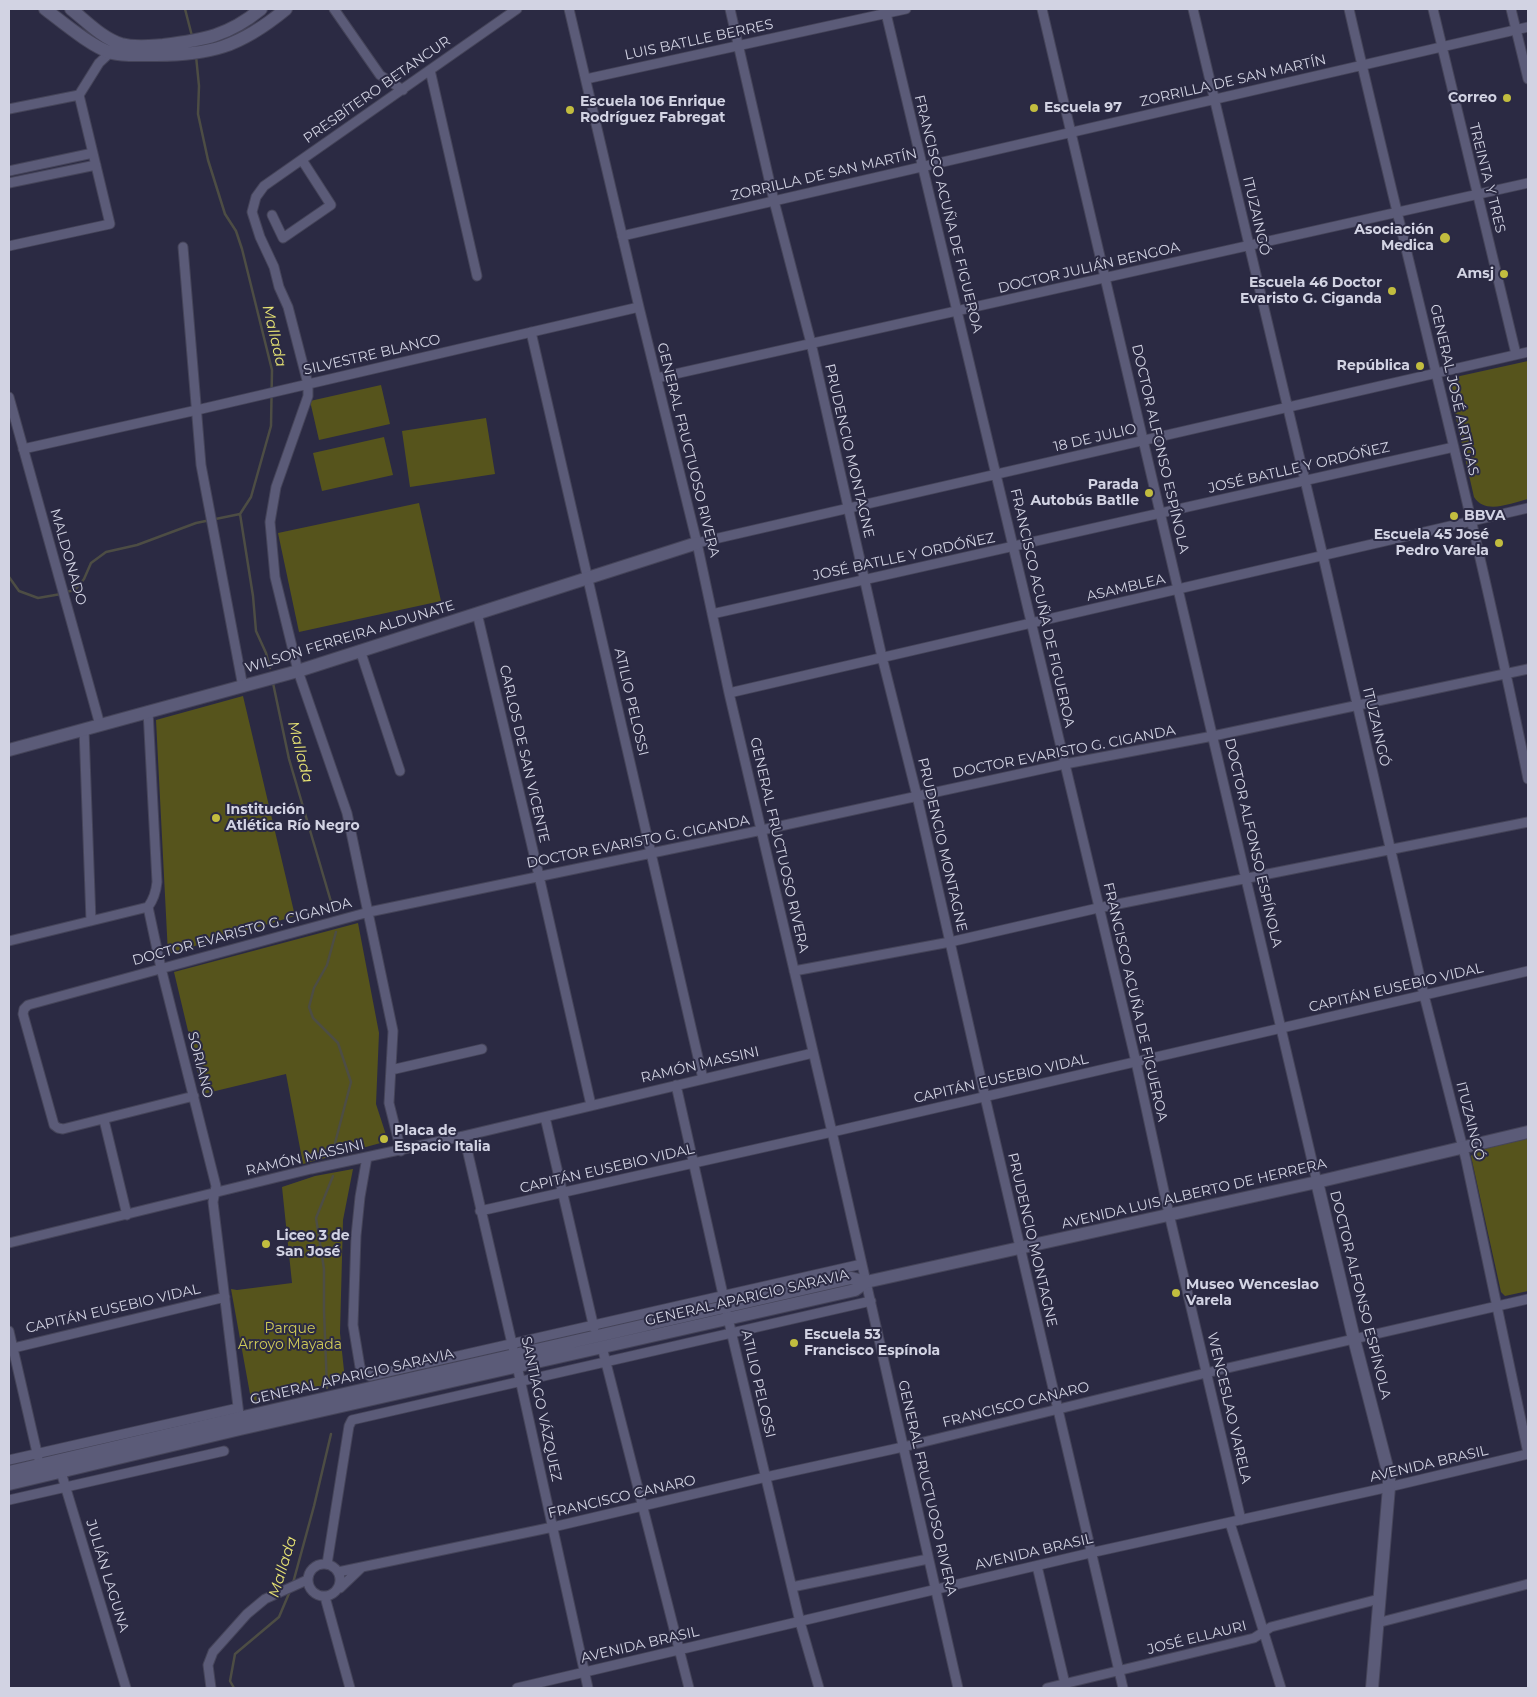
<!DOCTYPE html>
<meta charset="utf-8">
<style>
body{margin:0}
#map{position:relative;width:1537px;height:1697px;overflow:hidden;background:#2b2a43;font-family:Montserrat,sans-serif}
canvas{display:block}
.frame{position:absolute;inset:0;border:10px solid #d2d3e3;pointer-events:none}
</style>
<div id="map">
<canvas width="1537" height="1697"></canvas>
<div class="frame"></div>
</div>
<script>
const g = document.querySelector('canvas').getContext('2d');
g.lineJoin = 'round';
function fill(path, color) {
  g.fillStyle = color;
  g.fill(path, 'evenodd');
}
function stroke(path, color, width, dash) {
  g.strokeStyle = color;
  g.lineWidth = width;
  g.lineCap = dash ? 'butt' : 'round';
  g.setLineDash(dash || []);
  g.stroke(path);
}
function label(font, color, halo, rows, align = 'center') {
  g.font = font + ' Montserrat,sans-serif';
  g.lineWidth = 4;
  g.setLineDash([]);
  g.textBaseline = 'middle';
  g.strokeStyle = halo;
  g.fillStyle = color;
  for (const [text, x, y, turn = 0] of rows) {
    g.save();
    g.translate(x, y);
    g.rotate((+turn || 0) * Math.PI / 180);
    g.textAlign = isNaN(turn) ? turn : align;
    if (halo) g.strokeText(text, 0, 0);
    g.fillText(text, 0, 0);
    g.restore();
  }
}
const green = new Path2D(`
 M1528 361V499C1511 503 1485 515 1474 497L1450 392C1450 384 1453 379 1460 376Z
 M381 385 390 424 319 440 310 401Z
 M486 418 495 474 410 487 402 431Z
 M384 437 393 475 322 491 313 453Z
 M419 503 441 601 299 632 278 533Z
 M243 696 295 916 168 954 156 720Z
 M358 923 379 1033 376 1104 388 1141 303 1164 286 1074 203 1094 174 972Z
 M1528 1138V1291L1505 1296 1501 1292 1471 1156 1476 1150Z
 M353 1169 343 1220 340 1333 345 1380 301 1391 252 1405 231 1289 237 1290 292 1283 282 1187 315 1176Z`);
const stream = new Path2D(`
 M185 9 192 36
 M196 56 199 86 198 114 208 160 225 214 236 231 242 249 272 370 271 426 251 497 240 514 253 596 256 631 266 653 270 668
 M9 577 19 591 38 598 61 594
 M66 592 75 590 84 579 91 563 106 552 137 545 196 523 240 514
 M273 683 289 759 334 912
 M334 1147 351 1082 338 1043 313 1018 309 1007 314 988 327 965 336 932
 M327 1388 324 1311V1269L316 1218 333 1176
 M293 1583 314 1506 331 1434
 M234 1688 230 1681 235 1654 279 1617 290 1591`);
const street = new Path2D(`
 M334 9 380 75 403 90
 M569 9 639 307 697 543 729 693 832 1132 958 1688
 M730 9 774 201 811 343 882 657 917 796 985 1097 1123 1688
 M885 9 1136 1062 1169 1214 1241 1520
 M1042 9 1317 1182
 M1193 9 1323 556 1424 995 1466 1160 1528 1453
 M1349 9C1408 266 1476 521 1528 779
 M1433 9 1516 354
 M1511 9 1528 79
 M430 70 477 276
 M586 79 906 9
 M9 109 79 95
 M9 171 93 153
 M9 183 96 165
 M272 215 283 238 331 205 302 160
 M622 236 1528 27
 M9 246 110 224 79 95 99 63 114 49
 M183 247 201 465 243 687
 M531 332 703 1079
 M657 378 1528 183
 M9 397 100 725
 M23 449 197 410 639 307
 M697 543 1528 352
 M477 613 539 876 591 1105
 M712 614 1454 447
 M360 650 400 771
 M729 693 1528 508
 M148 711 157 882C156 892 154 899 148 907L161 968 216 1186 213 1202 240 1423
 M84 729 91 921
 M9 941 148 907
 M794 971 950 942 1098 908 1528 822
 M391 1070 482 1049
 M676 1085 724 1299
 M194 1096 63 1129 58 1128 54 1125 23 1014 24 1009 28 1005 369 912 762 830 1065 764 1213 736 1528 669
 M545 1117 594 1328
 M104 1120 127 1215
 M464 1136 513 1348
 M401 1151 389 1103 393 1031 347 813 298 671 275 577 270 522 276 487 308 396V384L288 307 279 287 274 267 260 237 252 212 256 197 264 186 517 9
 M367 1157 360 1197 356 1236 353 1325 360 1367 363 1372 370 1376 862 1264
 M480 1211 832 1132 1528 971
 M9 1243 311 1169 464 1136 813 1053
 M727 1314 800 1622 819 1688
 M9 1331 38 1457
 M602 1347 689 1688
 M9 1349 225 1297
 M516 1361 588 1688
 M9 1460 238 1408
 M61 1472 126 1688
 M9 1500 224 1451
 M1230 1523 1281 1688
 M308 1580a16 16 0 1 1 32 0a16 16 0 1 1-32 0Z
 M327 1564 349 1426 352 1420 871 1301
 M1037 1566 1066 1688
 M338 1572 553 1527 766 1477 903 1447 1206 1373 1528 1299
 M792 1587 928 1559
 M340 1588 361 1568
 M325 1597 350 1688
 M1377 1623 1528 1584
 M211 1688 208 1665 213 1652 247 1614 265 1599 307 1580
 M517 1688 1090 1553 1389 1487 1528 1454
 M1047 1688 1254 1638 1271 1627 1379 1599`);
const secondary = new Path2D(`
 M45 9C61 21 93 48 112 53 123 56 138 55 150 55 209 56 240 47 286 9
 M71 9C86 21 102 38 121 44 135 48 149 46 163 45 204 40 228 36 261 9
 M9 750 298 671 697 543
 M1317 1182 1354 1339 1389 1475V1487L1372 1688
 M9 1472 239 1418 851 1278 866 1282 1317 1182 1528 1132
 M9 1484 240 1429 855 1290 866 1282`);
const markers = [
 [1507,98,5,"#c2bd3f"],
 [1034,108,5,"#c2bd3f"],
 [570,110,5,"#c2bd3f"],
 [1445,238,6,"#c2bd3f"],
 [1504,274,5,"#c2bd3f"],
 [1392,291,5,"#c2bd3f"],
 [1420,366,5,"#c2bd3f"],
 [1149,493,5,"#c2bd3f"],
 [1454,516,5,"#c2bd3f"],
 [1499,543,5,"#c2bd3f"],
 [216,818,5,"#c2bd3f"],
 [384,1139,5,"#c2bd3f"],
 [266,1244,5,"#c2bd3f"],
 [1176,1293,5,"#c2bd3f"],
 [794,1343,5,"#c2bd3f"]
];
const streetNames = [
 ["LUIS BATLLE BERRES",699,40,-12],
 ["ZORRILLA DE SAN MARTÍN",1233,81,-13],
 ["PRESBÍTERO BETANCUR",377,90,-35],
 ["ZORRILLA DE SAN MARTÍN",824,175,-13],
 ["TREINTA Y TRES",1487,178,76],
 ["FRANCISCO ACUÑA DE FIGUEROA",948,214,76],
 ["ITUZAINGÓ",1256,216,77],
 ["DOCTOR JULIÁN BENGOA",1089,268,-13],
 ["SILVESTRE BLANCO",372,355,-13],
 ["GENERAL JOSÉ ARTIGAS",1454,390,77],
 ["18 DE JULIO",1095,438,-13],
 ["DOCTOR ALFONSO ESPÍNOLA",1160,449,77],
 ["GENERAL FRUCTUOSO RIVERA",688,450,76],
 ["PRUDENCIO MONTAGNE",849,451,77],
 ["JOSÉ BATLLE Y ORDÓÑEZ",1299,468,-13],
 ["MALDONADO",68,557,74],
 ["JOSÉ BATLLE Y ORDÓÑEZ",904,557,-12],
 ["ASAMBLEA",1126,588,-13],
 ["FRANCISCO ACUÑA DE FIGUEROA",1042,608,77],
 ["WILSON FERREIRA ALDUNATE",350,637,-17],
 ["ATILIO PELOSSI",631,702,77],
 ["ITUZAINGÓ",1376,727,77],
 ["DOCTOR EVARISTO G. CIGANDA",1064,752,-11],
 ["CARLOS DE SAN VICENTE",524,754,77],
 ["DOCTOR EVARISTO G. CIGANDA",638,842,-11],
 ["DOCTOR ALFONSO ESPÍNOLA",1253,843,77],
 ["GENERAL FRUCTUOSO RIVERA",779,845,77],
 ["PRUDENCIO MONTAGNE",942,845,77],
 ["DOCTOR EVARISTO G. CIGANDA",242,932,-15],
 ["CAPITÁN EUSEBIO VIDAL",1396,988,-13],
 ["FRANCISCO ACUÑA DE FIGUEROA",1135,1002,77],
 ["SORIANO",200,1065,76],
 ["RAMÓN MASSINI",700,1065,-13],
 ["CAPITÁN EUSEBIO VIDAL",1001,1079,-13],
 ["ITUZAINGÓ",1470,1121,76],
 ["RAMÓN MASSINI",305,1158,-13],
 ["CAPITÁN EUSEBIO VIDAL",607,1169,-13],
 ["AVENIDA LUIS ALBERTO DE HERRERA",1194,1194,-13],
 ["PRUDENCIO MONTAGNE",1032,1240,77],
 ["DOCTOR ALFONSO ESPÍNOLA",1360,1295,76],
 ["GENERAL APARICIO SARAVIA",747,1298,-13],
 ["CAPITÁN EUSEBIO VIDAL",113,1309,-13],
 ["GENERAL APARICIO SARAVIA",352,1377,-13],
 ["ATILIO PELOSSI",758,1384,77],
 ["FRANCISCO CANARO",1016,1405,-14],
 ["WENCESLAO VARELA",1229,1408,77],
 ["SANTIAGO VÁZQUEZ",541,1409,78],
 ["AVENIDA BRASIL",1429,1464,-13],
 ["GENERAL FRUCTUOSO RIVERA",927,1488,77],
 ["FRANCISCO CANARO",622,1497,-13],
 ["AVENIDA BRASIL",1034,1552,-13],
 ["JULIÁN LAGUNA",107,1576,73],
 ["JOSÉ ELLAURI",1197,1638,-14],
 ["AVENIDA BRASIL",640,1645,-13]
];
const poiNames = [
 ["Correo",1497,98,"right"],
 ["Escuela 106 Enrique",580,102],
 ["Rodríguez Fabregat",580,118],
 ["Escuela 97",1044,108],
 ["Asociación",1434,230,"right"],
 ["Medica",1434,246,"right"],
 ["Amsj",1494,274,"right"],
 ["Escuela 46 Doctor",1382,283,"right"],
 ["Evaristo G. Ciganda",1382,299,"right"],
 ["República",1410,366,"right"],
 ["Parada",1139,485,"right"],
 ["Autobús Batlle",1139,501,"right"],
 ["BBVA",1464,516],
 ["Escuela 45 José",1489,535,"right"],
 ["Pedro Varela",1489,551,"right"],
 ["Institución",226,810],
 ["Atlética Río Negro",226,826],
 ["Placa de",394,1131],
 ["Espacio Italia",394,1147],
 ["Liceo 3 de",276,1236],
 ["San José",276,1252],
 ["Museo Wenceslao",1186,1285],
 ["Varela",1186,1301],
 ["Escuela 53",804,1335],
 ["Francisco Espínola",804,1351]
];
const parkNames = [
 ["Parque",290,1329],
 ["Arroyo Mayada",290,1345]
];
const waterNames = [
 ["Mallada",274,336,77],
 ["Mallada",300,752,76],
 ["Mallada",283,1567,-73]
];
fill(green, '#56541c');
stroke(stream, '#4d4d44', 2.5);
stroke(street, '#454459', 11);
stroke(secondary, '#454459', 14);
stroke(street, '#5b5b78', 9);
stroke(secondary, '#5b5b78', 12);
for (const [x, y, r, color] of markers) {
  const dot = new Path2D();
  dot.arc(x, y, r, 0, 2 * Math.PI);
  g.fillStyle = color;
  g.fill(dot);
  stroke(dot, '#2b2a43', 2);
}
label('14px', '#d2d3e3', '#2b2a43', streetNames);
label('bold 14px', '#d2d3e3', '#2b2a43', poiNames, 'left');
label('14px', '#cfca58', '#2b2a43', parkNames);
label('italic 15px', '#e9e574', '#2b2a43', waterNames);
</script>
